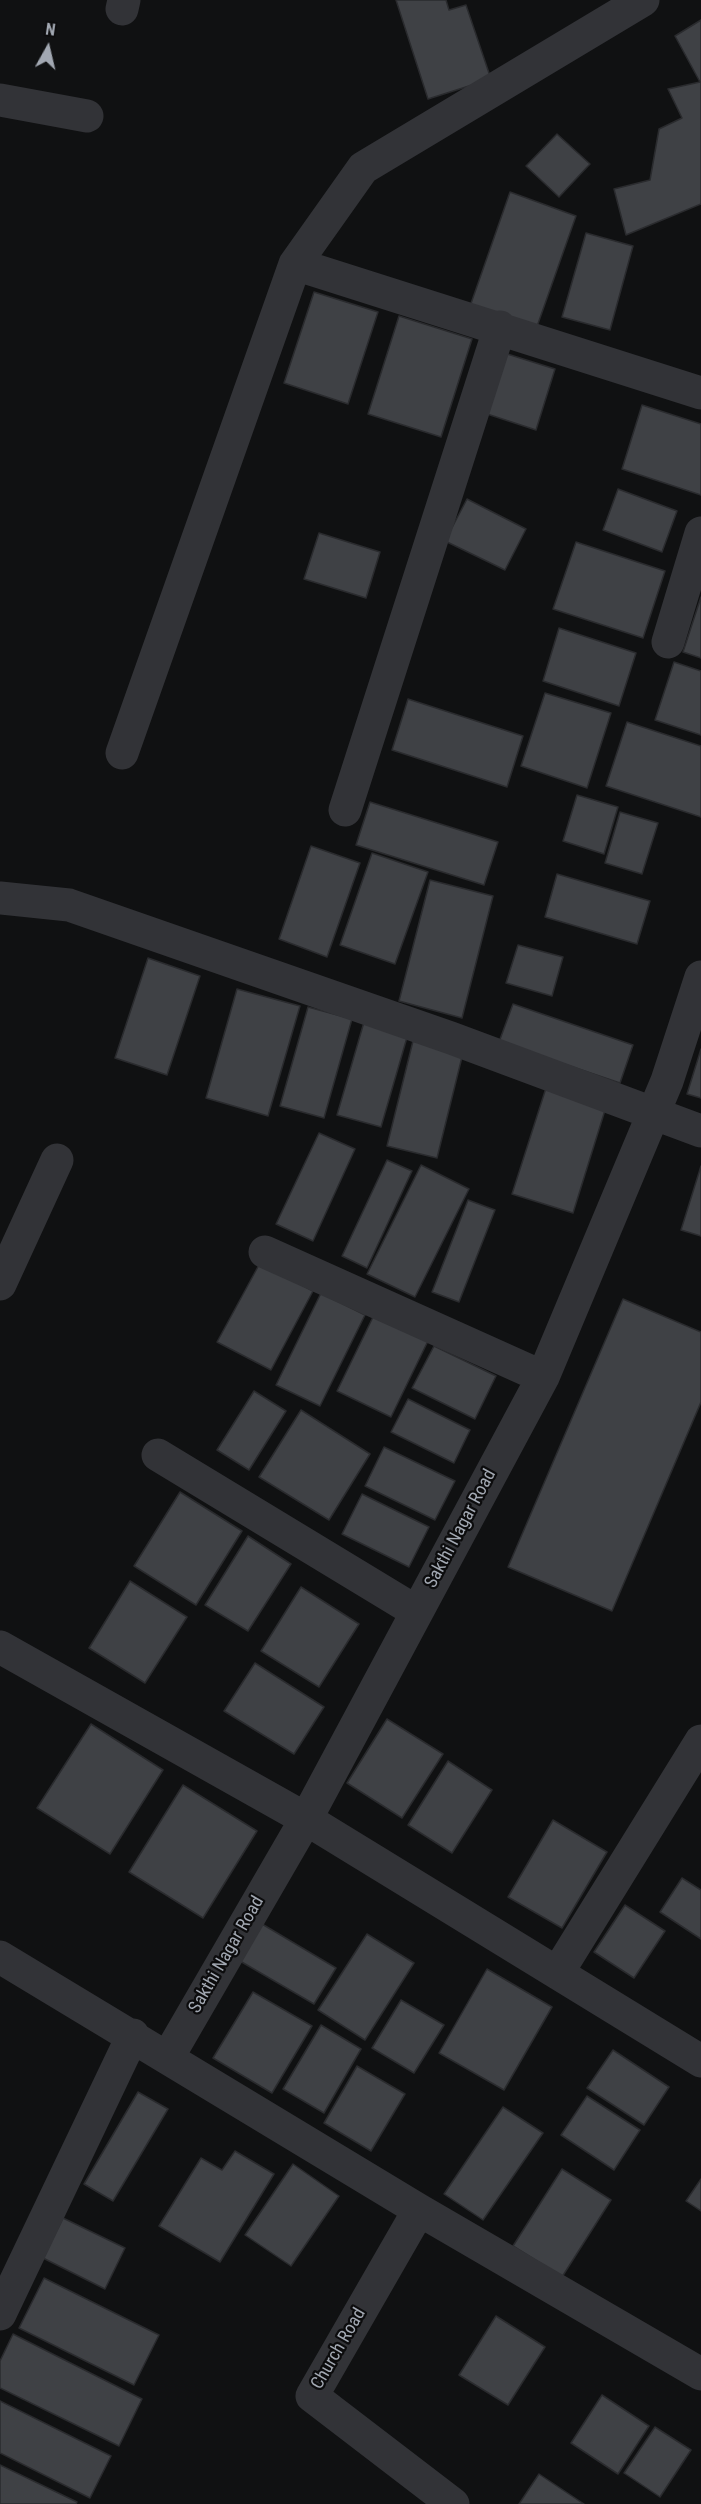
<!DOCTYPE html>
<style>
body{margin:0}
#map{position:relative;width:701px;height:2504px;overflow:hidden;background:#101112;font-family:"Roboto Condensed",sans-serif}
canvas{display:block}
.north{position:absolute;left:18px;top:18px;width:60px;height:60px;-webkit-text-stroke:4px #0c0c0d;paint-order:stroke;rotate:8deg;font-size:16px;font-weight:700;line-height:24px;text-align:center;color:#a2a8b2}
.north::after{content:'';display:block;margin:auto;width:21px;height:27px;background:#a2a8b2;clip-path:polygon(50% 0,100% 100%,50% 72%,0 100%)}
</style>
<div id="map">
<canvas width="701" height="2504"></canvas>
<div class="north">N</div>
</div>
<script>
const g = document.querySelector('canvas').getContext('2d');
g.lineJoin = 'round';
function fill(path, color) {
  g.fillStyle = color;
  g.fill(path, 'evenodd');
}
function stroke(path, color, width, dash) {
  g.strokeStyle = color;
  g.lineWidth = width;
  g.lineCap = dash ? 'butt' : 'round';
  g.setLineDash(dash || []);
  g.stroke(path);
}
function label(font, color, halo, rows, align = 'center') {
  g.font = font + ' "Roboto Condensed",sans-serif';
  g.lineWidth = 4.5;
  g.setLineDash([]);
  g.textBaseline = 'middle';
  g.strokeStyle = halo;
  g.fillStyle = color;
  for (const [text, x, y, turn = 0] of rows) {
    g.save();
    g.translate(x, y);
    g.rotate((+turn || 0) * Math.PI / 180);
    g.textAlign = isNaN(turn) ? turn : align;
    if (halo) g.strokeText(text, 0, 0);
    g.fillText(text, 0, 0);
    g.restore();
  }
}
const building = new Path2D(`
 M396 0H446L449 10 466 5 491 79 428 99Z
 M701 20V204L626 235 614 189 650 180 659 129 682 118 668 89 700 82 675 36Z
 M557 134 590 164 559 197 526 166Z
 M510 192 576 216 534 335 468 312Z
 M586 233 633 246 610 330 562 317Z
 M314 292 378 312 348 404 284 383Z
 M399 316 472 339 441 437 368 414Z
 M501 352 555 369 536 430 481 412Z
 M642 405 701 424V495L622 469Z
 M618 489 677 511 662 552 603 530Z
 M467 499 526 529 505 570 445 541Z
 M319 533 380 552 366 598 304 579Z
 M576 542 665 571 643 638 553 609Z
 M701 597V658L683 652Z
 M559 628 636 653 619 706 543 681Z
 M674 662 701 671V735L655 720Z
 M545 693 611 713 587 788 521 766Z
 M408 699 523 736 507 787 392 750Z
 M627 722 701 746V817L606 786Z
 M577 795 618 807 604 854 563 841Z
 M370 802 498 842 484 885 356 845Z
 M620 812 658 823 642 874 605 863Z
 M311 846 360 863 327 957 279 939Z
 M372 853 428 872 395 964 340 945Z
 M557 874 650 901 637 944 545 917Z
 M430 880 493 896 462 1018 399 1001Z
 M518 945 563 957 552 996 506 983Z
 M148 958 200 976 167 1075 115 1058Z
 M237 989 300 1006 268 1116 206 1098Z
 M513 1004 633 1045 620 1083 499 1042Z
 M308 1007 352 1019 324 1118 280 1106Z
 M364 1022 408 1034 381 1127 337 1115Z
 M413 1041 463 1053 437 1158 387 1146Z
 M701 1049V1098L687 1094Z
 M546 1088 606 1107 573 1213 512 1194Z
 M319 1133 355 1149 313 1241 276 1224Z
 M387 1160 412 1171 367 1268 342 1256Z
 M421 1165 469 1189 415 1297 367 1274Z
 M701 1166V1236L681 1230Z
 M468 1200 495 1210 459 1302 432 1292Z
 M260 1263 313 1291 271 1370 217 1342Z
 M321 1293 365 1315 320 1406 276 1385Z
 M623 1299 701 1332V1402L612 1611 508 1567Z
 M374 1315 428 1341 391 1417 337 1391Z
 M434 1346 496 1376 475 1419 412 1388Z
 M254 1391 286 1411 249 1470 217 1450Z
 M408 1399 470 1430 454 1463 391 1432Z
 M301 1410 370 1454 329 1520 259 1477Z
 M384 1447 455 1481 435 1520 365 1486Z
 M180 1492 242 1531 196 1605 134 1566Z
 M362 1494 429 1527 409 1567 342 1534Z
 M248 1536 291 1564 248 1631 205 1605Z
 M130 1581 187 1617 145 1683 89 1648Z
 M301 1587 359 1624 319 1687 261 1651Z
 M255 1663 324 1707 294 1754 224 1711Z
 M387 1719 443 1754 402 1818 347 1783Z
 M91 1724 163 1770 110 1854 37 1808Z
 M448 1761 492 1790 452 1853 408 1825Z
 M183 1785 257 1831 203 1918 129 1872Z
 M553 1820 607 1852 562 1928 508 1897Z
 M682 1878 701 1890V1939L660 1912Z
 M625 1905 665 1931 634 1978 594 1952Z
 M262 1924 336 1968 314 2004 240 1961Z
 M367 1934 414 1963 365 2040 318 2010Z
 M487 1969 552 2007 504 2090 439 2053Z
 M253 1992 312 2026 272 2093 213 2058Z
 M401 2000 444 2025 414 2073 372 2048Z
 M321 2025 361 2049 324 2113 283 2089Z
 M613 2050 669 2087 644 2125 587 2088Z
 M357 2066 405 2094 371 2151 324 2123Z
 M138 2092 168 2109 113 2201 84 2184Z
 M587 2096 640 2130 614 2170 561 2135Z
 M503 2107 543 2133 483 2220 444 2194Z
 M235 2151 274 2174 220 2262 159 2226 201 2158 222 2170Z
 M293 2164 339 2196 291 2266 245 2235Z
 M562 2169 611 2200 562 2277 513 2246Z
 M701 2179V2211L686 2201Z
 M63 2218 125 2248 105 2289 43 2258Z
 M44 2278 159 2335 134 2385 19 2328Z
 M496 2316 545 2347 508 2405 459 2375Z
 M13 2334 142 2399 119 2446 0 2388V2361Z
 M602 2395 649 2426 618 2474 571 2443Z
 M0 2401 111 2456 90 2498 0 2453Z
 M655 2427 691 2450 660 2497 624 2473Z
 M0 2465 77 2502 76 2504H0Z
 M539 2474 584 2504H519Z`);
const minor = new Path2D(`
 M122 9 124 0
 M0 100 87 116
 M295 264 363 168 643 0
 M668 642 701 533
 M122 753 295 264 701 393
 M345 810 500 327
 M0 898 69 905 451 1038 701 1131
 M265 1252 543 1377
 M0 1284 57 1160
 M158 1455 417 1612
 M0 1647 306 1819 701 2061
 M0 1957 419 2210 701 2374
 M558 1972 701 1741
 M168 2057 306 1819 543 1377 667 1081 701 977
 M419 2210 312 2396 453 2504
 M0 2314 133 2035`);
const streetNames = [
 ["Sakthi Nagar Road",461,1529,-62],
 ["Sakthi Nagar Road",227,1955,-60],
 ["Church Road",339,2349,-60]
];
fill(building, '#3f4145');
stroke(building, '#2a2b2e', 1.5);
stroke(minor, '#323337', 33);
label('18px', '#a2a8b2', '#0c0c0d', streetNames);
</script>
